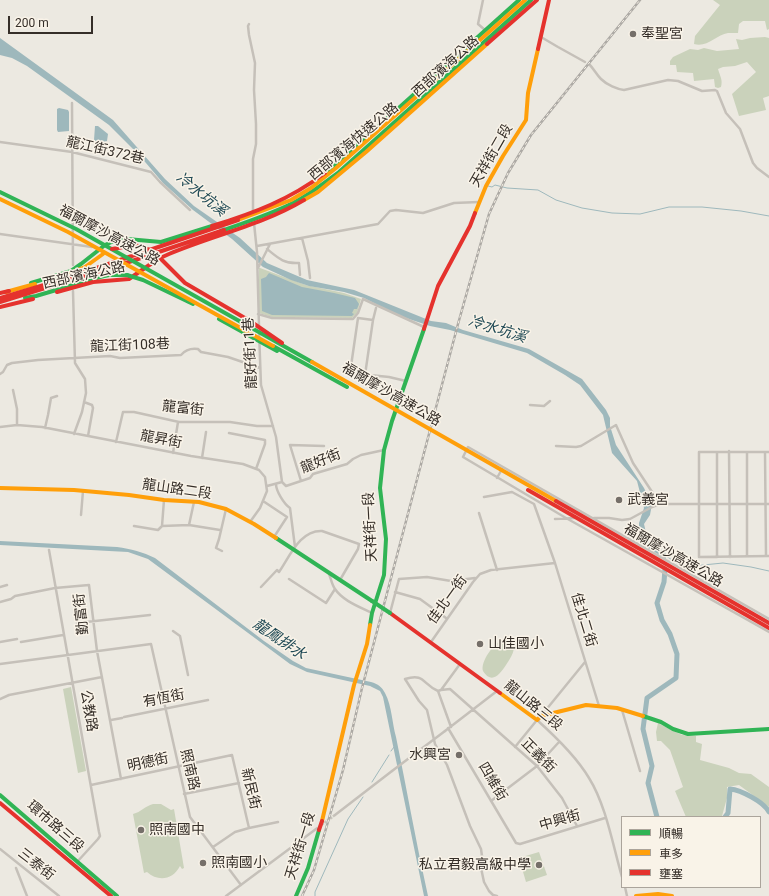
<!DOCTYPE html>
<meta charset="utf-8">
<style>
body{margin:0}
#map{position:relative;width:769px;height:896px;overflow:hidden;background:#ece9e1;font-family:Roboto,"Noto Sans TC",sans-serif}
canvas{display:block}
.legend{position:absolute;left:621px;top:816px;width:140px;height:72px;box-sizing:border-box;background:#f9f3e8;border:1px solid #aba49b;margin:0;padding:5px 7px;list-style:none;font-size:12px;color:#352e28}
.legend li{display:flex;align-items:center;gap:8px;height:20px}
.legend b{width:20px;border:1px solid #aba49b}
.scale{position:absolute;left:8px;top:16px;width:85px;height:18px;box-sizing:border-box;border:2px solid #352e28;border-top:0;padding-left:5px;font-size:12px;line-height:14px;white-space:nowrap;color:#352e28;-webkit-text-stroke:3px #f9f3e8;paint-order:stroke}
</style>
<div id="map">
<canvas width="769" height="896"></canvas>
<ul class="legend">
<li><b style="height:5px;background:#30b455"></b>順暢</li>
<li><b style="height:5px;background:#ff9f0a"></b>車多</li>
<li><b style="height:5px;background:#e5322d"></b>壅塞</li>
</ul>
<div class="scale">200 m</div>
</div>
<script>
const g = document.querySelector('canvas').getContext('2d');
g.lineJoin = 'round';
function fill(path, color) {
  g.fillStyle = color;
  g.fill(path, 'evenodd');
}
function stroke(path, color, width, dash) {
  g.strokeStyle = color;
  g.lineWidth = width;
  g.lineCap = dash ? 'butt' : 'round';
  g.setLineDash(dash || []);
  g.stroke(path);
}
function label(font, color, halo, rows, align = 'center') {
  g.font = font + ' Roboto,"Noto Sans TC",sans-serif';
  g.lineWidth = 3;
  g.setLineDash([]);
  g.textBaseline = 'middle';
  g.strokeStyle = halo;
  g.fillStyle = color;
  for (const [text, x, y, turn = 0] of rows) {
    g.save();
    g.translate(x, y);
    g.rotate((+turn || 0) * Math.PI / 180);
    g.textAlign = isNaN(turn) ? turn : align;
    if (halo) g.strokeText(text, 0, 0);
    g.fillText(text, 0, 0);
    g.restore();
  }
}
const green = new Path2D(`
 M713 0H769V29L767 30 765 21H743L739 24 738 33C735 33 731 33 728 33 716 35 707 48 694 44L695 36 720 5Z
 M765 37 769 38V96L763 98 766 110 739 116 732 94 756 72 747 62 735 66 723 67 718 69C720 76 723 80 721 87L718 88 715 87 714 79 694 81 693 73 677 72 676 65H670V61L673 57 690 49 698 50 704 48 717 51 739 49 736 39 742 40 750 38Z
 M259 268H260L306 285 344 293 361 299 357 313 352 318 272 317 259 313Z
 M502 640C522 641 512 656 506 665 500 674 492 685 483 671 480 662 494 643 502 640Z
 M71 687 86 771 78 773 63 689Z
 M658 723 682 735 696 736V742L702 744 700 760 729 768 739 773 751 774 769 787V807L739 785 727 787V798L722 816 686 817 675 791 683 787 670 750 661 741H657L656 732Z
 M153 804H161L171 810 174 809 184 868 182 869 180 866C173 880 158 882 147 872L144 873 133 814C141 812 145 806 153 804Z
 M539 852 547 875 526 882 519 858Z`);
const water = new Path2D(`
 M0 38 113 120 165 179 194 206 240 238 267 263 307 280 354 290 431 321 446 323 463 330 529 349 582 379 606 410 610 418V426L616 445 644 488 652 504 650 515 644 524 648 541 666 553V559L648 548 644 543 639 529V523L644 508 637 481 612 453 603 415 580 385 565 375 527 353 450 330 430 326 397 315 364 298 344 292 309 286 291 280 263 267 232 239 193 210 163 183 140 156 109 125 27 66 12 58 0 55Z
 M59 108 68 110 69 112V131L58 132 57 130V109Z
 M95 126H98L108 134 107 141 99 143 94 140Z
 M269 273 302 287 334 293 355 298 359 304 357 309H354L352 313 354 314 352 316 272 315 262 311 261 279 266 277Z
 M0 541 117 547C131 549 143 552 155 558L264 641 293 661 306 668 371 682C378 684 382 687 385 693 392 706 392 723 396 737 407 790 416 843 428 896H424L383 697 380 691 370 686 307 672 290 664 148 559 128 552 109 551 0 545Z`);
const stream = new Path2D(`
 M488 186 492 187 495 185 507 188 538 190 556 200 582 208 612 213 640 214 669 207H702L741 211 769 216
 M666 556 683 567 723 563 751 567 769 571
 M391 751 394 747
 M372 782 389 755
 M315 896V892L348 819 363 797`);
const river = new Path2D(`
 M657 817 648 783 652 766 643 729 647 698 676 678 677 654 670 634 662 620 657 603 664 582 665 569
 M725 817 728 813 730 789C741 790 764 802 769 812`);
const streetTunnel = new Path2D(`
 M316 829 335 815`);
const street = new Path2D(`
 M483 0 478 24 485 30
 M249 24 248 26 249 35 255 63 254 90 256 124V144L253 159V212
 M541 37 558 47 585 62
 M589 64C594 69 596 74 601 79 607 85 617 89 624 90L668 80 678 81 702 91 715 90 717 91 726 113 740 129 753 163 757 168 769 177
 M72 103 73 265
 M0 142 72 152 151 172 160 182 190 210
 M254 223 257 252 259 326
 M0 234 92 247
 M302 238 308 261 310 278
 M257 246 378 224 390 211 396 210 423 213 454 203 479 202
 M267 249C278 258 284 264 299 263L300 275
 M258 268 270 244
 M73 291 75 363 85 379 86 393 82 412 74 434
 M258 314 272 318 353 319 358 313 363 299 424 327
 M373 320 358 318 350 373 389 377 406 381
 M259 331 261 385 276 437 282 482
 M0 374 3 372 7 365 12 363 38 360 110 356 120 358 181 355C186 349 191 348 198 349L201 352 228 357 260 368
 M365 375 373 320 376 308
 M13 390 17 409V425
 M84 402 92 405 93 408 88 436
 M530 405 544 406 550 401
 M0 427 17 425 42 427 191 456 243 464 259 470 265 477 267 491 260 508 250 522
 M45 428 48 415 51 398 57 396
 M229 433 265 440V444L256 469
 M116 442 123 412H134L179 422H230L257 426H273
 M556 446 576 447 581 446 616 425 633 463 660 504
 M729 451 730 557
 M747 452V556
 M765 452 766 556
 M769 452H699V557L769 556
 M173 453 178 422
 M202 458 206 432
 M497 478 502 469
 M301 481 290 445 324 446
 M276 484C276 491 284 504 290 508L295 547
 M267 486 282 482 286 486 310 478 313 474 347 464 353 459 361 455 384 450
 M484 497 512 492 534 504 555 563 599 706
 M263 501 287 517 274 537
 M479 513 497 570
 M81 515 83 491
 M594 518H609L622 520 630 519 652 507 660 504H769
 M555 519 575 518
 M189 525 194 502
 M134 526 158 530 162 526 164 500
 M162 526 189 525 220 530
 M49 550 99 832 100 836 98 839 77 862
 M222 551 216 548 219 539 226 509
 M717 557V452
 M329 574C331 579 332 585 335 589 343 601 360 607 372 613
 M289 579 326 603 335 589
 M0 587 7 585
 M261 587 277 570 279 572C290 556 300 530 322 531L359 544 358 549 340 580
 M395 592 420 599 446 618
 M0 602 11 599 15 596 55 588 89 585 97 651 121 779
 M390 613 399 579 427 577 451 581 475 578
 M769 619 468 447 463 457 566 518 769 632
 M77 623 150 615
 M173 631 180 636 188 675
 M0 642 17 639
 M21 642 63 635
 M431 642 473 582 480 574 491 570 555 563
 M0 664 151 644 190 817 241 885
 M460 664 441 690 438 691C422 684 425 673 405 679L419 701 427 710 435 744 447 765 470 826 481 849 482 856 481 868 484 882 489 891 493 895 497 896
 M441 690 450 689 537 766 562 798 577 826
 M438 691 451 727
 M0 699 9 695 102 677
 M622 710 640 771
 M541 716 585 662
 M124 717 208 700
 M111 720 122 718
 M448 728 516 843 520 844 605 818
 M445 731 497 691
 M515 747 537 720C556 737 576 756 589 778 606 805 613 846 622 877
 M91 785 232 755 249 828
 M184 794 239 783
 M491 801 537 766 559 742
 M335 815 392 771
 M213 847 235 832 249 828 278 822
 M0 849 59 896
 M16 868 27 896
 M625 887 627 896
 M226 896 316 829`);
const fast = new Path2D(`
 M430 80 439 73
 M325 173 343 158 519 0
 M224 230C247 222 271 214 293 203 309 195 324 183 339 172L531 0
 M31 283 71 271 81 264 105 245 116 240 127 239 161 242 212 226
 M25 298 36 296 100 277 109 275H127
 M276 538 372 601
 M370 625 372 613 384 575 386 539 380 488 384 450 392 421 424 329
 M643 716 661 722 673 729 688 734 769 729
 M0 795 117 896
 M296 896 308 868 319 830`);
const slow = new Path2D(`
 M304 200 318 192 366 152 487 44
 M475 213 486 186 503 156 526 120 528 93 538 49
 M238 220 291 200 311 188 336 168 525 0
 M63 276 85 267 103 254
 M6 292 35 284
 M0 488 74 490 129 495 164 500 199 502 226 509 254 524 276 538
 M500 693 537 720 541 716 586 705 617 708 643 716
 M322 821 354 685 367 644 370 625
 M636 896 658 894 672 896`);
const jam = new Path2D(`
 M487 44 537 0
 M538 49 549 0
 M212 226C254 213 289 200 325 173
 M57 292 93 282 129 279 158 259 169 254C214 235 262 225 304 200
 M0 293 9 291
 M0 298 64 279 238 220
 M0 302 132 261 224 230
 M0 307 33 299
 M424 329 438 286 470 226 475 213
 M390 613 500 693
 M0 803 111 896`);
const rail = new Path2D(`
 M302 896 314 870 343 770 362 688 458 324 489 214 508 173 531 135 640 0`);
const streetBridge = new Path2D(`
 M392 771 445 731`);
const fastBridge = new Path2D(`
 M0 192 76 229 312 362
 M127 275 143 280 193 304
 M219 319 277 351
 M273 346 347 387
 M372 601 390 613`);
const slowBridge = new Path2D(`
 M0 199 68 232 273 346
 M312 362 556 501`);
const jamBridge = new Path2D(`
 M112 249 135 245 153 251 185 283 250 321 282 343
 M528 490 769 628
 M556 501 769 623
 M319 830 322 821`);
const markers = [
 [633,34,4,"#756f69"],
 [619,500,4,"#756f69"],
 [480,644,4,"#756f69"],
 [459,755,4,"#756f69"],
 [141,830,4,"#756f69"],
 [203,863,4,"#756f69"],
 [539,865,4,"#756f69"]
];
const poiNames = [
 ["奉聖宮",641,34],
 ["武義宮",627,500],
 ["山佳國小",488,644],
 ["水興宮",451,755,"right"],
 ["照南國中",149,830],
 ["照南國小",211,863],
 ["私立君毅高級中學",531,865,"right"]
];
const streetNames = [
 ["西部濱海公路",446,67,-42],
 ["西部濱海快速公路",354,142,-40],
 ["龍江街372巷",105,151,13],
 ["天祥街二段",492,156,-60],
 ["福爾摩沙高速公路",109,236,28],
 ["西部濱海公路",84,276,-12],
 ["龍江街108巷",130,346,-2],
 ["龍好街11巷",251,353,-93],
 ["福爾摩沙高速公路",391,395,30],
 ["龍富街",183,409,6],
 ["龍昇街",161,440,11],
 ["龍好街",321,462,-22],
 ["龍山路二段",177,490,8],
 ["天祥街一段",371,527,-93],
 ["福爾摩沙高速公路",673,556,30],
 ["佳北一街",448,600,-54],
 ["勤富街",82,614,-96],
 ["佳北二街",583,620,73],
 ["有恆街",164,699,-11],
 ["龍山路三段",533,706,39],
 ["公教路",88,711,80],
 ["正義街",538,756,45],
 ["明德街",148,763,-12],
 ["照南路",189,770,77],
 ["四維街",492,782,59],
 ["新民街",250,789,77],
 ["中興街",560,821,-16],
 ["環市路三段",55,827,41],
 ["天祥街一段",301,846,-73],
 ["三泰街",36,865,38]
];
const waterNames = [
 ["冷水坑溪",201,195,39],
 ["冷水坑溪",497,330,17],
 ["龍鳳排水",279,640,34]
];
fill(green, '#cad2bb');
fill(water, '#9eb8bc');
stroke(stream, '#9eb8bc', 1);
stroke(river, '#9eb8bc', 5);
stroke(streetTunnel, '#c7c4bc', 2.5, [2.5, 1]);
stroke(street, '#c5c0b9', 2.5);
stroke(fast, '#30b455', 4);
stroke(slow, '#ff9f0a', 4);
stroke(jam, '#e5322d', 4);
stroke(rail, '#aca9a4', 2.5);
stroke(rail, '#f9f3e8', 1, [3]);
stroke(streetBridge, '#c5c0b9', 2.5);
stroke(fastBridge, '#30b455', 4);
stroke(slowBridge, '#ff9f0a', 4);
stroke(jamBridge, '#e5322d', 4);
for (const [x, y, r, color] of markers) {
  const dot = new Path2D();
  dot.arc(x, y, r, 0, 2 * Math.PI);
  g.fillStyle = color;
  g.fill(dot);
  stroke(dot, '#f9f3e8', 1.5);
}
label('14px', '#352e28', '#f9f3e8', poiNames, 'left');
label('14px', '#352e28', '#f9f3e8', streetNames);
label('italic 15px', '#1f4955', '#f9f3e8', waterNames);
</script>
